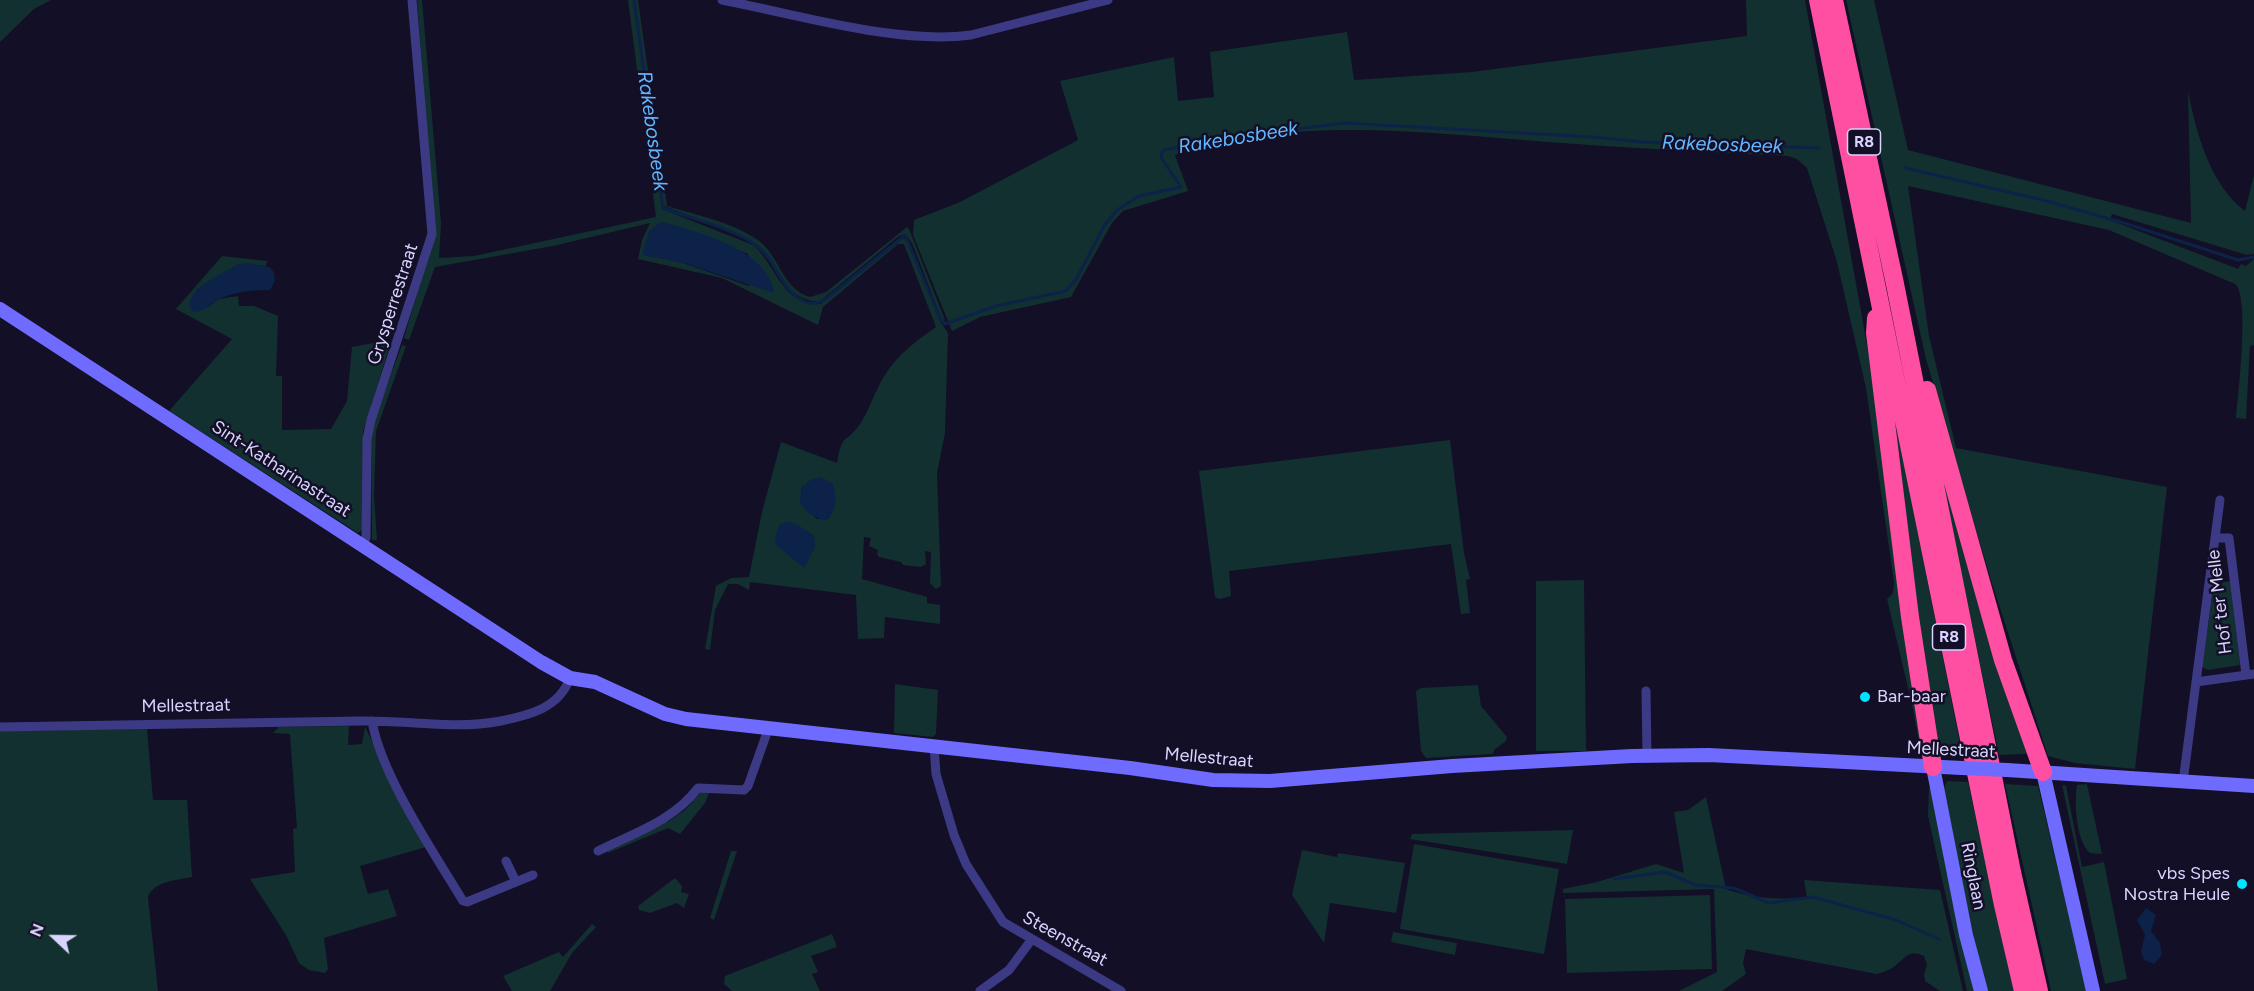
<!DOCTYPE html>
<style>
body{margin:0}
#map{position:relative;width:2254px;height:991px;overflow:hidden;background:#130f26;font-family:Figtree,sans-serif}
canvas{display:block}
.north{position:absolute;left:24px;top:907px;width:60px;height:60px;-webkit-text-stroke:4px #130f26;paint-order:stroke;rotate:292deg;font-size:16px;font-weight:700;line-height:24px;text-align:center;color:#d9d4ff}
.north::after{content:'';display:block;margin:auto;width:21px;height:27px;background:#d9d4ff;clip-path:polygon(50% 0,100% 100%,50% 72%,0 100%)}
</style>
<div id="map">
<canvas width="2254" height="991"></canvas>
<div class="north">N</div>
</div>
<script>
const g = document.querySelector('canvas').getContext('2d');
g.lineJoin = 'round';
function fill(path, color) {
  g.fillStyle = color;
  g.fill(path, 'evenodd');
}
function stroke(path, color, width, dash) {
  g.strokeStyle = color;
  g.lineWidth = width;
  g.lineCap = dash ? 'butt' : 'round';
  g.setLineDash(dash || []);
  g.stroke(path);
}
function label(font, color, halo, rows, align = 'center') {
  g.font = font + ' Figtree,sans-serif';
  g.lineWidth = 5;
  g.setLineDash([]);
  g.textBaseline = 'middle';
  g.strokeStyle = halo;
  g.fillStyle = color;
  for (const [text, x, y, turn = 0] of rows) {
    g.save();
    g.translate(x, y);
    g.rotate((+turn || 0) * Math.PI / 180);
    g.textAlign = isNaN(turn) ? turn : align;
    if (halo) g.strokeText(text, 0, 0);
    g.fillText(text, 0, 0);
    g.restore();
  }
}
const green = new Path2D(`
 M0 0H51L34 9 0 42Z
 M417 0H422L441 223 439 258 474 256 656 217 628 0H633L644 75 634 0H638L667 206C696 215 732 222 758 240 780 256 782 289 810 297L826 292 907 227 909 229 945 320H942L912 243 905 234 899 236 819 302C778 298 781 261 753 242L662 205 648 104 662 209 753 245C777 265 782 307 821 304L899 239H907L940 321 948 333 945 433 937 473 941 586 936 589 930 583 931 552 925 551 926 564 921 567 903 565 901 562 879 557 877 554 878 550 869 546 871 538 864 537 862 579 927 597V603L940 605V624L885 617 884 638 858 639 856 595 750 582 749 590 738 584H728L715 610 710 650 705 649 716 586 731 578 749 577 762 512 781 442 837 463C842 432 846 444 860 424 870 409 875 390 885 375 897 355 917 340 936 327L904 244H898L823 307 818 325 722 278 638 259 642 240 650 223 553 246 435 267 409 340 404 338 435 232ZM677 226 748 254 749 286 683 263ZM802 486 833 510 828 519H817L800 503Z
 M1746 0H1805L1878 406 1924 750 1918 756 1915 752 1919 743 1913 709 1887 599 1893 593 1894 582 1866 388 1837 262 1807 168 1797 159 1788 156C1708 152 1628 148 1548 142 1425 133 1294 115 1175 155L1188 191 1123 211 1112 223 1071 297 980 317 952 331 913 235 914 220 960 202 1078 140 1060 81 1174 57 1178 101 1214 97 1210 52 1347 32 1354 80 1472 72 1747 36Z
 M1846 0H1874L1908 150 2191 223 2188 91C2196 132 2210 185 2245 211L2254 175V254L2247 255 2112 214 2110 220 2238 269 2241 264 2246 266 2254 259V345L2250 346 2246 419 2236 418C2238 395 2250 296 2235 284L2109 230 1908 186 1929 336 1956 448 2167 487 2135 769 2075 763 2048 756 1990 577 1926 359Z
 M222 256 267 261 266 266 239 264 196 290 208 307 219 299 238 296 239 306H254L278 316 276 376H282V430L331 429 347 401 352 347 378 342 389 348 363 432 362 530 358 533 169 411 232 339 176 309Z
 M402 345 406 346 376 431 374 496 377 540H372L371 435 377 412Z
 M1889 390 1962 753 1938 752 1930 721Z
 M1930 423 2028 753 2025 754 1999 755Z
 M1450 440 1464 553 1470 579 1466 580 1470 613 1461 614 1451 544 1229 571 1231 596 1220 599 1215 597 1199 471Z
 M1584 580 1586 751H1536V581Z
 M2230 581 2240 665 2208 670 2202 667 2214 584Z
 M895 684 938 690 936 734 933 737 894 733Z
 M1478 685 1481 706 1507 737 1506 741 1494 750 1493 754 1426 758 1421 751 1416 691 1421 688Z
 M349 726 348 745 362 744 365 727 426 847 360 866 368 894 388 889 397 916 324 938 328 969 325 973 309 970 299 963 286 935 250 879 295 872 293 829 297 828 290 734 273 733 279 727Z
 M147 729 153 800H187L192 877C177 880 154 881 148 897L158 991H0V731Z
 M1947 781 1968 782 2014 991H1985L1943 790Z
 M2005 784 2038 786 2087 991H2051Z
 M2087 784 2102 854 2090 853C2076 841 2074 802 2077 785Z
 M2062 785 2066 786 2082 867 2104 862 2127 979 2105 984Z
 M1929 788H1931L1974 991H1967L1928 816Z
 M702 791 709 793 705 803 680 834 668 828 608 853 606 848 669 821 685 810Z
 M1706 797 1726 889C1755 899 1778 900 1807 897L1804 880 1940 890 1963 991H1940L1925 981 1924 974 1927 965 1924 956C1909 949 1905 958 1895 966 1890 970 1883 972 1877 974L1746 949 1743 963 1746 974 1722 991H1679L1717 972 1714 889 1563 893V889L1597 882 1656 864 1684 873 1674 812 1688 810Z
 M1573 830 1567 864 1410 839 1412 834Z
 M1414 844 1559 869 1544 954 1400 929Z
 M1302 850 1337 857 1338 853 1405 863 1396 913 1330 903 1324 943 1292 895Z
 M731 851H737L714 920 710 918Z
 M675 878 682 886 681 892 689 894 684 908 677 903 650 913 639 910 638 906Z
 M1710 895 1712 969 1567 973 1565 899Z
 M592 924 596 927 572 953 550 991H512L503 976 559 952 563 957Z
 M1393 932 1457 943 1455 955 1391 942Z
 M832 934 837 947 811 956 818 972 812 974 820 991H732L724 984 725 976Z`);
const water = new Path2D(`
 M661 222C697 231 769 250 774 293L687 264 642 255 649 231Z
 M247 263 269 267 274 272 275 281 270 290C254 290 238 291 222 298 211 302 205 312 193 312L189 306C191 285 222 274 239 264Z
 M821 477 833 484C837 498 837 513 824 521L808 513 800 503C800 486 805 480 821 477Z
 M787 522 794 523 814 535 815 547 804 568 776 545 775 536 780 524Z
 M2146 908 2156 915 2151 931 2160 943 2162 955 2154 964 2144 960 2141 951 2145 935 2137 920Z`);
const stream = new Path2D(`
 M634 0 663 208C691 219 734 228 757 246 776 260 779 286 800 299 809 305 818 304 826 299L905 235 939 316 945 324 996 306 1066 291 1076 280 1104 226 1117 210 1139 196 1181 187 1162 159 1161 154 1164 150 1214 139 1345 123 1593 137 1642 142 1819 148
 M1905 168 2043 200 2124 223 2238 260 2254 257
 M1614 879 1665 872 1696 885 1734 888 1769 903 1813 897 1896 920 1939 939`);
const street = new Path2D(`
 M722 0C796 14 898 45 971 35L1108 0
 M2215 538H2229L2246 675
 M363 544 366 538 367 439 371 420 432 234 412 0
 M2196 682 2220 500
 M1646 691 1647 756
 M372 721C381 775 434 853 463 901L467 902 533 875
 M0 727C120 725 240 723 360 721 407 720 454 730 501 721 530 715 559 708 570 678
 M934 746 936 774 954 835 966 864 1003 922 1121 991
 M2183 782 2196 682 2254 674
 M598 851C634 833 673 821 698 788L744 790 748 786 769 727
 M506 861 516 882
 M980 991 1009 970 1032 939`);
const secondary = new Path2D(`
 M0 309 541 662 570 678 595 682 665 714 686 719 1130 768 1213 780 1270 781 1452 766 1632 756 1709 755 1962 768
 M1933 767 1966 935 1981 991
 M2007 770 2254 786
 M2043 772 2093 991`);
const highway = new Path2D(`
 M1818 0 2003 905 2023 991
 M1834 0 1895 284 2012 872 2039 991
 M1876 318 1875 333 1910 617 1933 767
 M1927 390 2003 660 2043 772`);
const secondaryBridge = new Path2D(`
 M1962 768 2007 770`);
const markers = [
 [1865,697,6,"#00e5ff"],
 [2242,884,6,"#00e5ff"]
];
const shields = [
 [1864,142,33],
 [1949,637,33]
];
const shieldNames = [
 ["R8",1864,142],
 ["R8",1949,637]
];
const streetNames = [
 ["Grysperrestraat",393,304,-72],
 ["Sint-Katharinastraat",281,469,33],
 ["Hof ter Melle",2220,602,-97],
 ["Mellestraat",186,706,-1],
 ["Mellestraat",1951,750,3],
 ["Mellestraat",1209,758,5],
 ["Ringlaan",1973,876,79],
 ["Steenstraat",1065,939,29]
];
const poiNames = [
 ["Bar-baar",1877,697],
 ["vbs Spes",2230,874,"right"],
 ["Nostra Heule",2230,895,"right"]
];
const waterNames = [
 ["Rakebosbeek",652,131,82],
 ["Rakebosbeek",1238,138,-9],
 ["Rakebosbeek",1722,145,2]
];
fill(green, '#12302f');
fill(water, '#0c2248');
stroke(stream, '#0c2248', 3);
stroke(street, '#3d3a85', 9);
stroke(secondary, '#6f6bff', 14);
stroke(highway, '#ff4fa3', 18);
stroke(secondaryBridge, '#6f6bff', 14);
for (const [x, y, r, color] of markers) {
  const dot = new Path2D();
  dot.arc(x, y, r, 0, 2 * Math.PI);
  g.fillStyle = color;
  g.fill(dot);
  stroke(dot, '#130f26', 2);
}
for (const [x, y, w] of shields) {
  const box = new Path2D();
  box.roundRect(x - w / 2, y - 13, w, 26, 4.5);
  g.fillStyle = '#130f26';
  g.fill(box);
  stroke(box, '#d9d4ff', 1.5);
}
label('bold 16px', '#d9d4ff', null, shieldNames);
label('18px', '#d9d4ff', '#130f26', streetNames);
label('18px', '#d9d4ff', '#130f26', poiNames, 'left');
label('italic 20px', '#62b6ff', '#130f26', waterNames);
</script>
